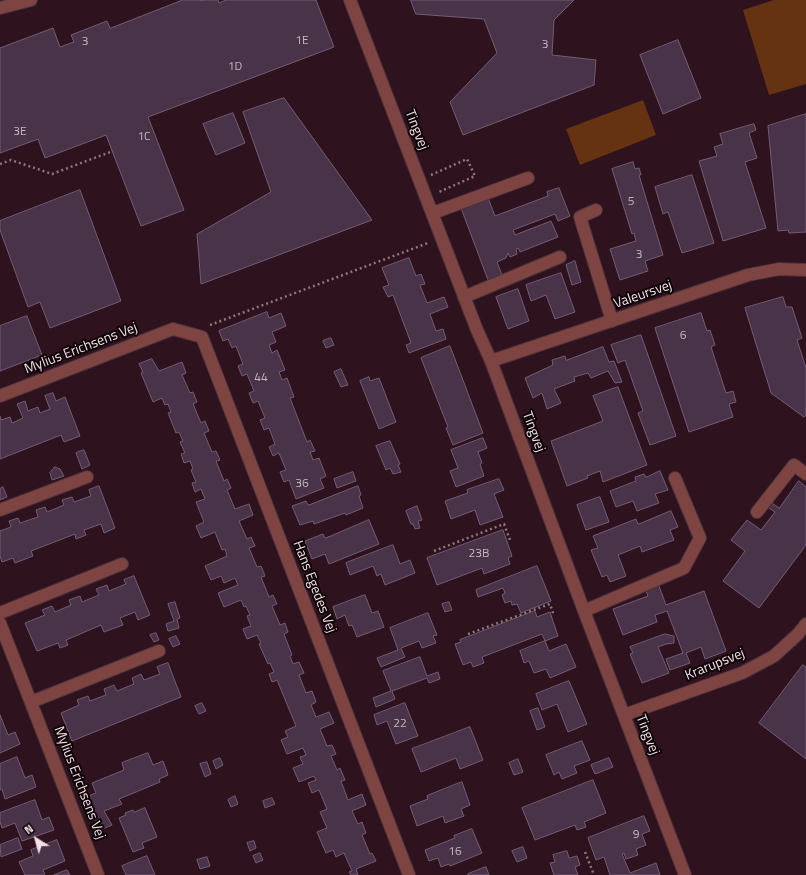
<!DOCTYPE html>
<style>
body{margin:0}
#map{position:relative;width:806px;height:875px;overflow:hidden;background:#2e131f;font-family:"Titillium Web",sans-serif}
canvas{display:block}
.north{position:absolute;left:16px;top:819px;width:40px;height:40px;-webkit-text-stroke:3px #0f0508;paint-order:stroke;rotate:323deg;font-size:11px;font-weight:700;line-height:16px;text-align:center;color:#f4e0e7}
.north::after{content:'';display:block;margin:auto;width:14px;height:18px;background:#f4e0e7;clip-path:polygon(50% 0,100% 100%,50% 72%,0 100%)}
</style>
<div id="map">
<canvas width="806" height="875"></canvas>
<div class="north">N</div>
</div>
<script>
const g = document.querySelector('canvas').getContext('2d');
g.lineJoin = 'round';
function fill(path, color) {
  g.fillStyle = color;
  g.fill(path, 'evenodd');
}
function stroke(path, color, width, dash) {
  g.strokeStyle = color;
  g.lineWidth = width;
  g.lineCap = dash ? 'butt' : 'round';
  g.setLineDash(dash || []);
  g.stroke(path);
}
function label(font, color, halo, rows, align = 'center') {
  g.font = font + ' "Titillium Web",sans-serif';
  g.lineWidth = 4;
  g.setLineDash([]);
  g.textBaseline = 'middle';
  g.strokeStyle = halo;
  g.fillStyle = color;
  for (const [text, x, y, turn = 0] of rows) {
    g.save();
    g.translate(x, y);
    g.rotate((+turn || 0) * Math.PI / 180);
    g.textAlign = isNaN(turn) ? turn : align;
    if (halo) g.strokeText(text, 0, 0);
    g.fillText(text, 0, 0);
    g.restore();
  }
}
const green = new Path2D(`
 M774 0H806V84L769 95 743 10Z
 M643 100 656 135 580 165 566 129Z`);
const building = new Path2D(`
 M183 0H200L201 1 205 0H218L219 3 226 0H316L334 47 148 117 184 210 141 226 106 135 45 158 38 139 0 153V48L53 28 60 47 74 42 71 35 107 21 110 28Z
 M411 0H574L554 20 552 55 596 60 594 85 463 135 450 102 497 53 484 19 416 14Z
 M678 40 701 98 663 114 640 55Z
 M284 98 372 220 201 284 197 234 271 192 243 112Z
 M233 113 245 143 216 155 203 124Z
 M806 114V232L789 233 788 230 778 231 768 126Z
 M754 124 756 130 749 133 757 158 745 162 766 228 723 241 699 161 717 156 714 147 723 144 720 134Z
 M633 162 635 169 639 168 641 175H639L663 255 645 261 648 271 620 280 610 249 636 241 634 233 632 234 612 169Z
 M692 175 714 243 682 253 668 212 663 214 655 187Z
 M559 188 570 216 558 221 555 214 513 230 515 235 551 221 558 237 520 252 518 248 516 249 517 254 510 257 508 253 506 258 497 262 502 275 488 280 461 208 488 198 495 216 548 196 547 192Z
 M80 190 121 301 50 328 40 302 28 307 0 230V221Z
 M409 258 416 276 421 274 425 284 420 285 427 303 444 297 448 307 430 314 436 331 443 329 446 339 409 353 406 345 411 343 393 295 388 297 383 287 389 285 382 268Z
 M575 261 581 282 572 285 566 265Z
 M561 273 575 312 555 319 546 295 531 301 526 285Z
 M518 289 529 321 508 329 496 297Z
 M783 297 786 307H792L802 338 797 340 806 368V415L804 417 771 393 745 308Z
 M267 312 269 318 281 313 286 326 272 332 276 342 269 345 272 353 277 350 285 370 279 372 282 380 287 378 294 397 290 398 307 442 310 440 315 451 310 452 313 460 319 458 326 476 320 479 324 488 296 499 289 480 284 482 280 472 286 470 279 453 273 456 269 447 275 444 269 428 264 430 260 420 265 418 258 401 253 403 249 393 254 391 247 374 242 376 238 366 243 364 236 346 232 348 228 339 223 341 219 331Z
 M701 313 707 331 710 330 715 345 711 347 726 393 733 391 736 402 729 404 733 417 689 432 655 328Z
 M27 316 42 355 0 371V326Z
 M641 335 676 436 650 445 638 413 643 411 625 360 618 363 611 345Z
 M331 338 334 345 326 348 323 341Z
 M450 346 483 433 453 445 446 428 448 427 421 358Z
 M603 347 609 362 614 361 622 382 615 383 608 371 591 378 588 373 574 377 575 381 554 389 561 403 547 409 542 393 533 398 525 378 553 365 552 360 565 356 566 360Z
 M152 359 159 371 182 362 186 373 182 375 190 393 193 392 197 402 193 404 201 423 205 421 209 431 204 433 212 452 216 451 220 460 216 461 224 481 227 479 231 488 227 490 235 509 249 504 253 515 239 521 247 539 251 537 255 546 249 548 257 567 261 566 265 576 261 577 269 597 273 595 277 604 272 606 280 625 285 623 288 632 284 634 292 655 290 656 293 664 299 662 304 673 299 675 306 693 312 691 316 702 311 705 316 717 329 712 334 723 320 729 327 746 332 745 336 754 331 756 337 770 340 768 345 780 341 781 348 800 362 794 366 805 352 811 358 824 362 822 366 833 362 835 370 854 372 853 376 861 356 869 358 875H351L349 872 352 871 344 853 336 857 333 850 326 853 317 832 327 828 320 812 327 809 319 790 312 793 308 783 316 780 314 776 299 782 293 768 303 764 300 757 306 755 303 748 287 754 281 740 288 737 285 731 296 726 277 680 272 682 269 674 274 672 270 663 268 664 259 644 261 643 257 635 247 639 243 629 251 626 247 616 250 615 246 606 244 607 241 600 224 607 218 593 238 585 235 578 224 583 221 576 211 580 205 566 227 556 225 549 222 550 215 532 201 538 196 526 204 522 196 502 205 499 201 489 195 492 192 483 196 482 191 470 193 469 190 461 184 463 181 454 185 453 180 442 183 441 179 432 176 433 168 413 171 412 168 404 165 405 162 398 153 402 141 373 143 372 139 364Z
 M341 369 348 385 341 387 334 372Z
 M369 377 370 381 379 378 396 422 379 429 360 381Z
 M618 387 647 465 603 482 600 471 587 476 588 478 567 486 551 441 603 421 593 396Z
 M53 393 56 401 65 397 80 436 64 442 61 435 0 459V416L1 420 10 417 12 423 23 418 17 404 25 401 28 411 38 407 40 413 50 409 45 396Z
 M483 438 487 448 478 452 482 463 480 464 484 476 456 487 450 471 458 468 451 450Z
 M390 441 400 464 398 465 401 472 393 474 390 468 386 470 376 446Z
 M84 450 90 465 82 469 76 453Z
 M55 467 60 469 64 476 52 480 50 473Z
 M660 471 668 490 655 494 659 503 637 511 633 501 616 507 610 491 636 481 635 477 644 474 646 477Z
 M353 472 356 481 337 488 334 479Z
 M499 479 504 490 494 494 503 517 480 525 475 510 451 519 445 501 468 493 467 490Z
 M799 481 806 487V545L759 608 723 581 745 551 731 540 747 520 761 530 775 512 766 506 769 501 779 508Z
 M99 486 115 528 104 533 101 524 84 530 86 535 76 539 75 534 31 551 33 556 15 563 13 558 2 562 0 556V531L11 527 9 521 18 518 20 523 38 517 36 510 45 507 47 512 64 505 62 500 72 497 74 502 91 496 89 490Z
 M358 486 361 495 359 496 363 508 346 515 345 513 314 524 313 521 300 525 292 506 306 501 308 505Z
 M3 487 7 497 0 500V489Z
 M600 497 609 522 586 530 577 505Z
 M417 506 422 520 418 521 420 528 415 529 413 524H411L406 511Z
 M671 511 678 527 670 530 674 540 642 552 640 546 618 555 626 576 610 582 607 575 602 577 591 550 598 548 593 536 636 519 638 524Z
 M369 520 379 544 329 564 325 554 312 559 305 541 323 534 325 538Z
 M503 530 512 556 508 558 510 564 484 574 482 568 437 585 427 558Z
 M393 545 400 564 410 560 415 573 385 585 381 574 377 576 373 566 350 575 346 563Z
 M537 566 551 601 521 613 517 604 512 605 511 601 505 603 502 595 505 593 503 588 478 597 476 590Z
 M134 576 150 615 138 620 135 612 120 618 123 625 104 632 101 625 66 640 68 645 60 648 58 643 37 651 25 623 45 615 42 610 52 606 55 612 71 605 69 600 80 596 82 602 99 595 96 589 107 585 109 591 126 584 124 580Z
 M659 586 666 605 704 591 726 651 705 659 701 647 686 653 690 663 670 670 666 659 683 653 667 611 655 615 657 622 623 635 613 609 648 596 646 591Z
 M365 595 372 613 378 611 384 627 357 637 352 625 349 626 345 615 337 619 333 607Z
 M175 602 180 618 177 619 179 628 168 631 166 624 174 621 168 604Z
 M449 602 452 610 445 612 442 604Z
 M535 611 537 617 550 612 558 636 545 641 542 634 482 657 484 663 473 667 471 662 463 665 455 644 461 642 460 640Z
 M428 613 437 635 433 636 436 643 422 648 419 641 401 648 405 657 381 667 377 658 398 650 390 628Z
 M156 633 159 640 154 642 150 635Z
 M665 634 674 636V643L666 644 658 647 669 673 642 683 630 654 633 653 630 647Z
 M176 636 180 644 173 647 169 639Z
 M545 641 549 651 566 644 576 667 550 678 546 669 534 673 529 661 524 663 520 651Z
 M420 657 427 676 438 672 440 679 429 683 427 678 392 691 395 699 376 707 373 698 391 691 383 671Z
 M168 663 181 697 72 741 61 713 79 705 77 700 88 696 90 701 106 695 104 689 114 685 117 691 134 684 132 678 141 674 144 680 160 674 157 667Z
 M803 665 806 667V759L759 723Z
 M569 681 587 724 568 732 557 704 542 710 536 694Z
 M202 703 206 711 199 714 195 706Z
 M405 703 418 736 396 744 387 721 377 725 374 715Z
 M538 708 545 727 537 730 530 711Z
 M0 715 8 735 15 732 20 744 0 753Z
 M470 727 483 760 460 769 456 758 421 772 412 749Z
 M582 741 590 760 574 766 577 773 562 779 559 772 554 775 546 755Z
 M148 753 153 765 163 761 168 775 159 779 160 782 119 799 122 804 104 811 112 825 100 830 86 797 96 793 92 783 124 770 122 763Z
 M17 757 25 778 32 775 36 787 5 799 2 789 0 790V764Z
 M220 758 223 765 216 769 213 761Z
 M609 758 613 767 595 774 591 765Z
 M518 759 523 772 514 775 509 763Z
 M207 762 211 774 205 777 200 764Z
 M593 780 606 813 584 822 586 827 577 830 575 825 535 840 522 808Z
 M462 782 470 805 461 809 464 816 445 823 443 816 417 826 410 806 428 799 427 796Z
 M235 796 238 804 231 807 228 800Z
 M272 798 275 804 265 808 263 801Z
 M35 800 42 820 49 817 54 830 22 841 15 823 2 828 0 822V813Z
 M145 808 157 837 142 843 144 848 133 852 119 818 126 815 125 813 133 810 134 812Z
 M644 816 650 831 642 834 646 845 636 849 638 855 626 859 624 853 622 854 630 873 656 863 660 875H610L604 857 596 860 588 838Z
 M472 829 482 853 450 866 449 864 441 867 438 858 429 861 425 850 455 838 454 836Z
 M18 838 22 849 1 857 0 845Z
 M57 840 65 861 43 870 45 875H25L19 862 33 856 31 850Z
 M254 841 256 848 250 851 247 843Z
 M523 847 527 858 517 862 512 851Z
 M567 851 569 858 577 856 580 865 575 867 578 875H554L550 863 555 862 553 855Z
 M260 853 263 860 256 863 253 856Z
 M147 856 155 875H126L122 866Z
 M207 857 210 866 200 869 197 860Z
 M486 867 489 875H468V874Z
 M67 870 70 875H54Z`);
const path = new Path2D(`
 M0 164 11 160 52 174 113 151
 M431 175 467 159 475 176 439 192
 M210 325 428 243
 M434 551 504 524 510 540
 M468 634 550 604 554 616
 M585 852 594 875`);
const minor = new Path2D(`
 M350 0 477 330 491 361 584 611 685 875
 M0 8 31 0
 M596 210 580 217 612 321
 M433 213 528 178
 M464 297 560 257
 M491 361 748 275 779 269 806 270
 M0 396 173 329 202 337 409 875
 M0 510 87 477
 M757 512 794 465 806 474
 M584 611 684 568 700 538 675 478
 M0 613 122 564
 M0 623 98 875
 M31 702 159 651
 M624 715 742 673 774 656 798 634 806 624`);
const numberNames = [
 ["1E",302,41],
 ["3",85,42],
 ["3",545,45],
 ["1D",235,67],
 ["3E",20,132],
 ["1C",144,137],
 ["5",631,202],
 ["3",639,255],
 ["6",683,336],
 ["44",261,378],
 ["36",302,484],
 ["23B",479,554],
 ["22",400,724],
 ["9",636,835],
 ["16",455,852]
];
const streetNames = [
 ["Tingvej",416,130,69],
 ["Valeursvej",643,295,-19],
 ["Mylius Erichsens Vej",81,349,-21],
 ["Tingvej",533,432,70],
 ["Hans Egedes Vej",314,587,69],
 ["Krarupsvej",715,665,-22],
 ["Tingvej",647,735,69],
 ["Mylius Erichsens Vej",79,783,69]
];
fill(green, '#653311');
fill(building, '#483348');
stroke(building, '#745c74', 1);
stroke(minor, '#4a303b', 14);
stroke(path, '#8d767f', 2.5, [2, 3]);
stroke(minor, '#7d4442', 12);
label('12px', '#c9b5bf', null, numberNames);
label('14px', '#f4e0e7', '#0f0508', streetNames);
</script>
